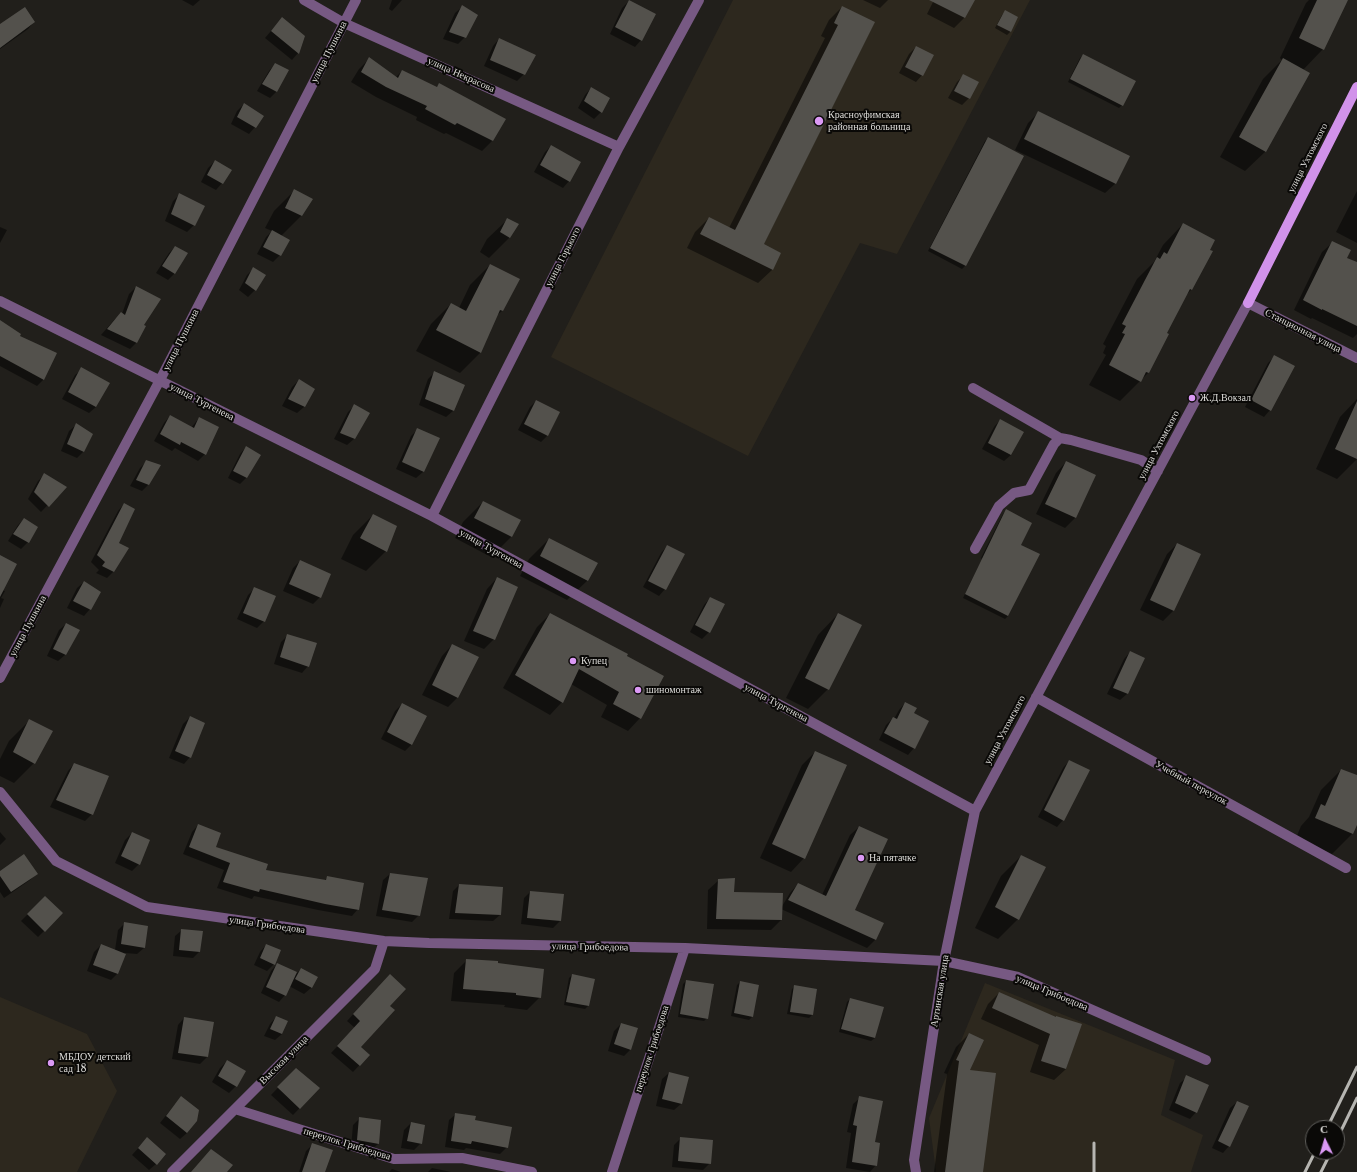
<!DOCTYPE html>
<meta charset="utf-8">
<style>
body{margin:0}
#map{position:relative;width:1357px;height:1172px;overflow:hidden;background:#211f1b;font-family:"Libre Baskerville",serif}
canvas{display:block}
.north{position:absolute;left:1305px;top:1120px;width:40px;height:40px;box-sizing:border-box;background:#0a0907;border:1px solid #5f5e5b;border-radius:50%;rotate:355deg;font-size:11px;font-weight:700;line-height:16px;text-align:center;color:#deddda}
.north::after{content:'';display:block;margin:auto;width:14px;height:18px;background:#db99f5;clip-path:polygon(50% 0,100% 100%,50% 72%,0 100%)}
</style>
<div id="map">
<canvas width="1357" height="1172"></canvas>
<div class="north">С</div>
</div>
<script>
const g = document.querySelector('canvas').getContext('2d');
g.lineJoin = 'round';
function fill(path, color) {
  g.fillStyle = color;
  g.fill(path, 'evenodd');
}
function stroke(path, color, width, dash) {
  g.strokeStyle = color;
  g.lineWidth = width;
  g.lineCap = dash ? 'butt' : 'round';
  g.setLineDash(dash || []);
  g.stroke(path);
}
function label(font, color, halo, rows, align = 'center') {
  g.font = font + ' "Libre Baskerville",serif';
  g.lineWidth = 4;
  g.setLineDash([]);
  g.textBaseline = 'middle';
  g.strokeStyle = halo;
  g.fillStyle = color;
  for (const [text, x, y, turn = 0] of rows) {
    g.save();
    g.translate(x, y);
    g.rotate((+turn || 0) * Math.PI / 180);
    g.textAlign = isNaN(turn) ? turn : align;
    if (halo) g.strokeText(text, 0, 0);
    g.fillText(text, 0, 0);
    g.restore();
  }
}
const built = new Path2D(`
 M733 0H1030L897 254 860 243 748 456 551 357Z
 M985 983 1175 1060 1161 1115 1203 1135 1191 1172H936L929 1118Z
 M0 997 87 1034 117 1091 77 1172H0Z`);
const shadow = new Path2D(`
 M182 0H200L193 6Z
 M392 0H402L392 11 389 9Z
 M863 0H888L880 8Z
 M934 0H973L964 18 954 28 927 14Z
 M1309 0H1347L1323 49 1303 70 1266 151 1245 171 1220 157 1263 79 1282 60 1280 58 1306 3Z
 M629 1 641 40 635 47 610 34 622 8Z
 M462 7 465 37 458 44 443 39 455 13Z
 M842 7 874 23 763 245 780 253 772 270 758 283 687 248 695 232 709 218 729 228 825 38 821 36 829 20Z
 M1005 12 1017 18 1010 32 1007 35 995 28 1002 15Z
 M282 18 304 37 298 53 292 60 265 38Z
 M34 22 28 29 0 49V25Z
 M499 39 524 74 517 81 484 66 493 46Z
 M916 47 922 75 916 82 899 73 909 54Z
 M1083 55 1122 105 1119 108 1068 82 1080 58Z
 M369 59 396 77 402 71 436 88 439 84 492 141 482 151 446 133 444 134 416 120 417 117 376 97 351 82 359 69Z
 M275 64 277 91 270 98 257 91 269 71Z
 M964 75 969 98 962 105 948 98 957 82Z
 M591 88 601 112 594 119 578 108 585 95Z
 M244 104 255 127 249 134 231 124 237 111Z
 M1038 113 1116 183 1105 193 1015 150 1028 123Z
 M988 138 1022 156 965 266 962 269 928 251 985 141Z
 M551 146 569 181 563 188 534 172 545 152Z
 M215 161 222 183 216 190 201 182 208 168Z
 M295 190 311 199 301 216 281 236 280 255 273 262 257 254 266 237 272 231 265 228 274 211Z
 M1357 191V243L1336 232Z
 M179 195 194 225 187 232 165 221 173 201Z
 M508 219 518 225 509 238 489 258 480 252 487 239Z
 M1183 224 1211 251 1191 290 1185 296 1166 333 1168 334 1148 373 1120 401 1089 385 1106 355 1103 353 1106 346 1103 344 1137 279 1154 262 1163 245Z
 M0 227 7 230 0 243Z
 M1332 243 1357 269V334L1353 338 1312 318 1311 319 1294 310 1322 252Z
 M175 247 187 254 174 274 168 280 156 273 169 253Z
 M490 265 502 311 496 316 480 353 460 373 416 351 431 324 451 304 459 308 470 285Z
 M254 268 265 275 255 290 248 297 239 290 247 275Z
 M136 287 143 326 145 327 136 343 130 349 101 335 114 320 122 314 129 294Z
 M0 323 19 337 55 353 43 380 37 386 0 366Z
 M1274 357 1270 410 1264 417 1245 407 1268 363Z
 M82 369 96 407 89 413 62 399 75 375Z
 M435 372 453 411 446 417 419 405 428 379Z
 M299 380 314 389 304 407 297 413 282 406 292 387Z
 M1357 399V459L1337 479 1316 469 1340 417Z
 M536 401 547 436 541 442 518 430 530 407Z
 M354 406 368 414 354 439 347 445 334 439 348 412Z
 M170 416 191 428 199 418 217 427 205 454 198 461 175 448 172 451 154 441 164 423Z
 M1000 420 1011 455 1004 461 982 449 994 427Z
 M76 425 92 434 83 452 77 458 61 451 69 431Z
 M418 429 438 439 423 472 416 478 396 469 411 436Z
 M246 447 247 477 240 484 228 478 240 454Z
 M147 461 148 485 142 491 130 486 140 468Z
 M1066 462 1095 476 1075 518 1065 528 1036 514 1056 473Z
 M45 474 65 487 41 512 28 499 38 481Z
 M483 502 511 537 491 557 455 538 463 522Z
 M124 504 114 571 107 578 96 573 99 570 91 562 118 511Z
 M1006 511 1020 545 1008 616 1005 619 963 598 982 559 981 558 1003 514Z
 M373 515 386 551 366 571 341 559 353 535Z
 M24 519 36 527 28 542 21 549 8 541 18 525Z
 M549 539 588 580 567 600 520 576 529 559Z
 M1177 544 1200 555 1173 611 1163 621 1140 610 1167 554Z
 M667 546 665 589 659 596 643 587 661 553Z
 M0 556 2 590 5 591 1 598 4 599 0 608Z
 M300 561 320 597 313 604 283 591 293 568Z
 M497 578 494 639 484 649 464 641 487 589Z
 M84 582 90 609 84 616 67 608 77 588Z
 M255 588 264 621 257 628 237 619 248 595Z
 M710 598 709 632 702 639 690 632 704 605Z
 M550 614 627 654 640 718 628 731 601 717 607 705 571 684 562 702 550 715 503 688 537 627Z
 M838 614 828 689 808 709 786 698 818 635Z
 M66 624 79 631 65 655 58 661 47 656 59 630Z
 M288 635 308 666 302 673 274 664 281 642Z
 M452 645 458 697 448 707 422 695 442 656Z
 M1130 652 1143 658 1127 694 1120 700 1107 694 1124 659Z
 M905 703 913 714 914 748 908 755 879 740 886 725 893 718 894 719 899 710Z
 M402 704 412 744 405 751 381 739 395 711Z
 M190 717V757L184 764 169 758 183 724Z
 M29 721 34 763 14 783 0 776V759L9 741Z
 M815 752 804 858 791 872 760 858 802 765Z
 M1069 761 1063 820 1057 827 1038 817 1063 768Z
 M74 764 92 814 85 821 50 807 68 771Z
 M1341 770 1357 776V822L1352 834 1332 854 1296 838 1301 826 1309 817 1321 790Z
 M198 825 215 847 265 871 324 881 328 877 358 909 352 916 318 910 254 896 252 899 217 888 224 870 183 854 192 832Z
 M859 827 854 910 882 924 875 940 867 948 781 909V920L771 930 707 929 708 890 719 880 733 893 781 908 790 893 798 884 822 895 850 835Z
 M0 832 6 839 0 845Z
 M132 833 139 864 132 871 115 863 125 840Z
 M1021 856 1018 919 998 939 975 928 1001 876Z
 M0 872 36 874 30 880 4 898 0 892Z
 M390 874 419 915 412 922 376 916 383 880Z
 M459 885 500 915 493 921 449 919 453 891Z
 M530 892 560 921 553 928 521 924 524 898Z
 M45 897 62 913 38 937 21 921Z
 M125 923 144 948 137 954 125 953 117 974 111 980 87 971 94 952 101 945 115 950 118 930Z
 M182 930 199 952 193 958 173 956 175 936Z
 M266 945 274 964 267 971 254 965 260 952Z
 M467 960 496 964 540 997 527 1010 504 1007 505 1005 451 1001 454 973Z
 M277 964 294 976 301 969 317 977 311 988 304 994 289 986 285 995 279 1002 261 993 271 971Z
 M572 975 594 979 588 1006 585 1009 564 1005 569 978Z
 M686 981 707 1018 704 1021 678 1017 683 984Z
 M383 982 389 1007 360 1047 369 1055 353 1072 331 1053 355 1028 347 1021Z
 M740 982 752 1017 749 1020 731 1016 737 985Z
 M795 986 812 1015 809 1018 787 1014 792 989Z
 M999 993 1055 1018 1080 1025 1066 1069 1054 1080 1030 1072 1039 1045 981 1019 988 1004Z
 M850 999 875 1038 871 1041 839 1032 847 1002Z
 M276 1017 282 1034 275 1040 264 1036 270 1024Z
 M184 1018 213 1023 207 1057 200 1064 172 1059 178 1025Z
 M621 1024 631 1049 624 1056 608 1051 614 1031Z
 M969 1034V1071L982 1172H934L947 1074 944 1073 956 1047Z
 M227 1061 236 1086 229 1093 212 1082 220 1068Z
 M296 1069 319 1088 293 1115 271 1095Z
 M669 1073 681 1104 674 1110 656 1106 662 1079Z
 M1187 1077 1196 1112 1190 1119 1169 1110 1180 1083Z
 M860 1098 874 1143 876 1165 870 1172 846 1168 851 1133 847 1132 853 1104Z
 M1237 1102 1229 1146 1223 1153 1212 1148 1230 1108Z
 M175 1104 187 1133 180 1139 160 1123Z
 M456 1114 474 1121 507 1147 500 1154 466 1148 464 1150 445 1147 449 1120Z
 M360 1118 378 1144 371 1150 351 1147 353 1125Z
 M411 1123 421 1143 414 1150 401 1148 404 1130Z
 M681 1138 710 1163 703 1170 672 1167 674 1145Z
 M313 1144 324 1172H299L306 1151Z
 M141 1145 156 1164 149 1170 132 1155Z
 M432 1168 451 1172H428Z
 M392 1169 401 1172H389Z`);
const building = new Path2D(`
 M629 0 656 14 642 41 615 27Z
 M929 0H975L965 18Z
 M1317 0H1348L1324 50 1299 38Z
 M462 5 478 15 466 38 449 32Z
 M842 6 875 22 764 244 781 253 773 270 700 234 709 217 735 230 838 25 834 23Z
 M25 7 35 22 0 48V24Z
 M1005 10 1018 17 1011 32 997 25Z
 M282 17 305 36 299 54 271 31Z
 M499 38 536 55 525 75 490 60Z
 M916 46 934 55 923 76 905 67Z
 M1083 54 1136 81 1123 106 1070 79Z
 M369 57 398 78 402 70 437 87 439 83 506 119 493 141 457 123 455 125 425 109 427 106 386 87 361 72Z
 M1283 58 1310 73 1266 152 1239 137Z
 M275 63 289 70 277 92 262 84Z
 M963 74 979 82 970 99 954 91Z
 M591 87 610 98 602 113 584 101Z
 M244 103 264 116 256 128 237 117Z
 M1038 111 1130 156 1116 184 1024 139Z
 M988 137 1024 156 966 266 930 248Z
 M551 145 581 162 570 182 540 165Z
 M215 160 232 170 223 184 207 175Z
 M294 189 313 199 302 216 285 208Z
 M179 193 205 206 195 226 171 214Z
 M507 218 519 224 510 238 500 232Z
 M1183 223 1215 240 1210 250 1213 251 1192 290 1190 289 1167 333 1169 334 1149 373 1146 372 1141 382 1109 365 1125 334 1122 333 1126 326 1122 324 1157 257 1160 259 1164 252 1167 254Z
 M272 230 290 240 281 256 263 247Z
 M1332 241 1351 250 1347 258 1357 262V326L1322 309V310L1303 300Z
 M175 246 188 253 175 274 162 266Z
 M490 264 520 279 503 311 500 310 481 353 436 330 451 303 466 311Z
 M253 267 266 275 256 291 245 283Z
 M136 286 161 299 144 325 146 326 137 343 107 329 121 312 125 315Z
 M0 320 21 334 20 336 57 353 44 380 0 356Z
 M1274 355 1295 366 1271 411 1251 400Z
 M81 367 110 383 96 407 68 392Z
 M434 371 465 385 454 411 425 399Z
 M299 379 315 389 305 407 288 399Z
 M536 400 560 412 548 436 524 424Z
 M1357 401V459L1335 449Z
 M354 404 370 413 355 439 340 433Z
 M170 415 194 428 199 417 219 427 206 455 181 442 180 445 160 434Z
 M1000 419 1024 432 1011 455 988 443Z
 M76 423 93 434 84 452 67 444Z
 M417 428 440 438 424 472 402 462Z
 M246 446 261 455 247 478 233 471Z
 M146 460 161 465 149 485 136 480Z
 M1066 461 1096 475 1076 518 1045 504Z
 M44 473 67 487 49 507 34 492Z
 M483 501 521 520 512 537 474 518Z
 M124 503 135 509 119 543 129 548 114 572 102 566 105 562 97 555Z
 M1006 509 1032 523 1021 545 1040 554 1008 616 965 594Z
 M373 514 397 526 387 552 360 538Z
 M24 518 38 527 29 543 13 534Z
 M549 538 598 563 588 581 540 556Z
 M1177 543 1201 554 1174 611 1150 600Z
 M667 545 685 554 666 590 648 581Z
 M0 555 17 564 0 597Z
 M300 560 331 574 321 598 289 584Z
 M497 577 518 587 495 640 473 631Z
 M84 581 101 592 91 610 73 601Z
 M254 587 276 596 265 622 243 613Z
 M710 597 725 604 710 633 695 625Z
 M550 613 628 654 627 656 664 676 641 719 613 704 619 692 579 669 563 703 515 675Z
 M838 613 862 625 829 690 805 678Z
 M66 623 80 630 66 655 53 649Z
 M287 634 317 643 309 667 280 657Z
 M452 644 479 657 458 698 432 685Z
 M1130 651 1145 658 1128 694 1113 688Z
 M905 702 917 708 914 713 929 721 915 749 884 733 893 717 897 719Z
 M402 703 427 716 412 745 387 732Z
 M190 716 205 723 191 758 175 751Z
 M29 719 53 731 35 764 13 752Z
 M815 751 847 765 805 859 772 844Z
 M1069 760 1090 770 1064 821 1044 810Z
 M74 763 109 776 93 815 56 800Z
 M1341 769 1357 775V825L1353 834 1315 818 1321 804 1325 806Z
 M198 824 221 833 216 847 268 864 266 870 326 880 327 876 364 883 359 910 325 904 260 889 259 892 223 882 230 863 189 847Z
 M859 826 888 839 855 910 884 923 876 940 788 900 798 883 826 896Z
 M132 832 150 840 140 865 121 856Z
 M24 854 38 874 11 892 0 876V871Z
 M1021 855 1046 867 1019 920 995 907Z
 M390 873 428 878 420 916 382 910Z
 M735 878 734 892 783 893 782 920 716 919 718 879Z
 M459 884 503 887 501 915 455 913Z
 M530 891 564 894 561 921 527 918Z
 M45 896 63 913 45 932 27 914Z
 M124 922 148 926 145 948 121 944Z
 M181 929 203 931 200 952 179 950Z
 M101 944 126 954 118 974 93 965Z
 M266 944 281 950 275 965 260 958Z
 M466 959 498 961V963L544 969 541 998 516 995V993L463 989Z
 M277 963 297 972 286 996 266 987Z
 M301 968 318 977 312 988 295 979Z
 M390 974 406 989 390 1006 395 1010 361 1047 370 1055 360 1066 337 1046 360 1021 353 1014Z
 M572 974 595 979 589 1006 566 1002Z
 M686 980 714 984 708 1019 680 1014Z
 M740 981 759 985 753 1017 734 1013Z
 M794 985 817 989 813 1015 790 1012Z
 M999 992 1056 1017V1016L1082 1024 1066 1069 1041 1061 1050 1034 992 1008Z
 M850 998 884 1007 875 1038 841 1029Z
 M276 1016 288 1021 282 1034 270 1029Z
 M184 1017 214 1022 208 1057 178 1053Z
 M621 1023 638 1028 631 1050 614 1044Z
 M969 1033 984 1040 970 1070 996 1073 983 1172H945L959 1061 956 1060Z
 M227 1060 246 1071 237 1087 218 1076Z
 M296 1068 320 1088 300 1109 277 1087Z
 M669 1072 689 1077 682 1104 662 1099Z
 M1186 1075 1209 1085 1197 1113 1175 1103Z
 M181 1096 199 1110 197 1121 187 1133 166 1116Z
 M859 1096 883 1101 875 1142 880 1143 877 1166 852 1162 857 1126 853 1125Z
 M1237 1101 1249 1106 1230 1147 1218 1141Z
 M455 1113 476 1116 475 1120 512 1127 508 1148 472 1141 471 1144 451 1141Z
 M359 1117 381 1120 379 1144 357 1140Z
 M411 1122 425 1125 422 1144 407 1141Z
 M147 1137 166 1154 157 1165 138 1148Z
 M680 1137 713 1140 711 1164 678 1161Z
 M312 1143 333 1150 325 1172H302Z
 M211 1149 233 1165 227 1172H191Z`);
const minor = new Path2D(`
 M304 0 344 23 619 147
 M0 301 432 516 975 811
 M973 388 1060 438
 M432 516 619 147 699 0
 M975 549 999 506 1014 493 1029 490 1054 444 1060 438 1071 440 1141 460 1158 471
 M0 678 160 380 356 0
 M1036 697 1346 868
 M0 792 56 861 147 907 384 941 429 943 685 948 944 961 1018 977 1206 1060
 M235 1109 394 1159 462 1158 532 1172
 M172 1172 375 969 384 941
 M612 1172 685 948
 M916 1172 914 1160 944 961 975 811 1248 303 1357 358`);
const major = new Path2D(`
 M1248 303 1357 87`);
const rail = new Path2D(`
 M1327 1128 1357 1067
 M1337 1139 1357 1098
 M1094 1143V1172
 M1305 1172 1315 1152
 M1321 1172 1331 1152`);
const markers = [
 [819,121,5,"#db99f5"],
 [1192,398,4,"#db99f5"],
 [573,661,4,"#db99f5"],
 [638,690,4,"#db99f5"],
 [861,858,4,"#db99f5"],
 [51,1063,4,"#db99f5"]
];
const streetNames = [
 ["улица Пушкина",329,52,-63],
 ["улица Некрасова",461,75,24],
 ["улица Ухтомского",1308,158,-63],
 ["улица Горького",563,257,-63],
 ["Станционная улица",1303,331,27],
 ["улица Пушкина",181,340,-63],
 ["улица Тургенева",202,402,27],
 ["улица Ухтомского",1159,445,-62],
 ["улица Тургенева",491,549,29],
 ["улица Пушкина",28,626,-62],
 ["улица Тургенева",776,703,28],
 ["улица Ухтомского",1005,730,-62],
 ["Учебный переулок",1191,783,29],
 ["улица Грибоедова",267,925,8],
 ["улица Грибоедова",590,947,1],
 ["Артинская улица",940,991,-81],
 ["улица Грибоедова",1052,993,23],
 ["переулок Грибоедова",652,1049,-72],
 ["Высокая улица",284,1060,-45],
 ["переулок Грибоедова",347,1144,17]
];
const poiNames = [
 ["Красноуфимская",828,115],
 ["районная больница",828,127],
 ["Ж.Д.Вокзал",1200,398],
 ["Купец",581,661],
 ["шиномонтаж",646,690],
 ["На пятачке",869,858],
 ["МБДОУ детский",59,1057],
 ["сад 18",59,1069]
];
fill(built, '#2d281e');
fill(shadow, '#0007');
fill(building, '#53514c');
stroke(minor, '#775983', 10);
stroke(major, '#d192ea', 10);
stroke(rail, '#b6b5b1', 3);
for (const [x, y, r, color] of markers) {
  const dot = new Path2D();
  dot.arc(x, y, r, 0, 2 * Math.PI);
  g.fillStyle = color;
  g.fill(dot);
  stroke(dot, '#0a0907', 1.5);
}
label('10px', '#deddda', '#0a0907', streetNames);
label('10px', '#deddda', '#0a0907', poiNames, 'left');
</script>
